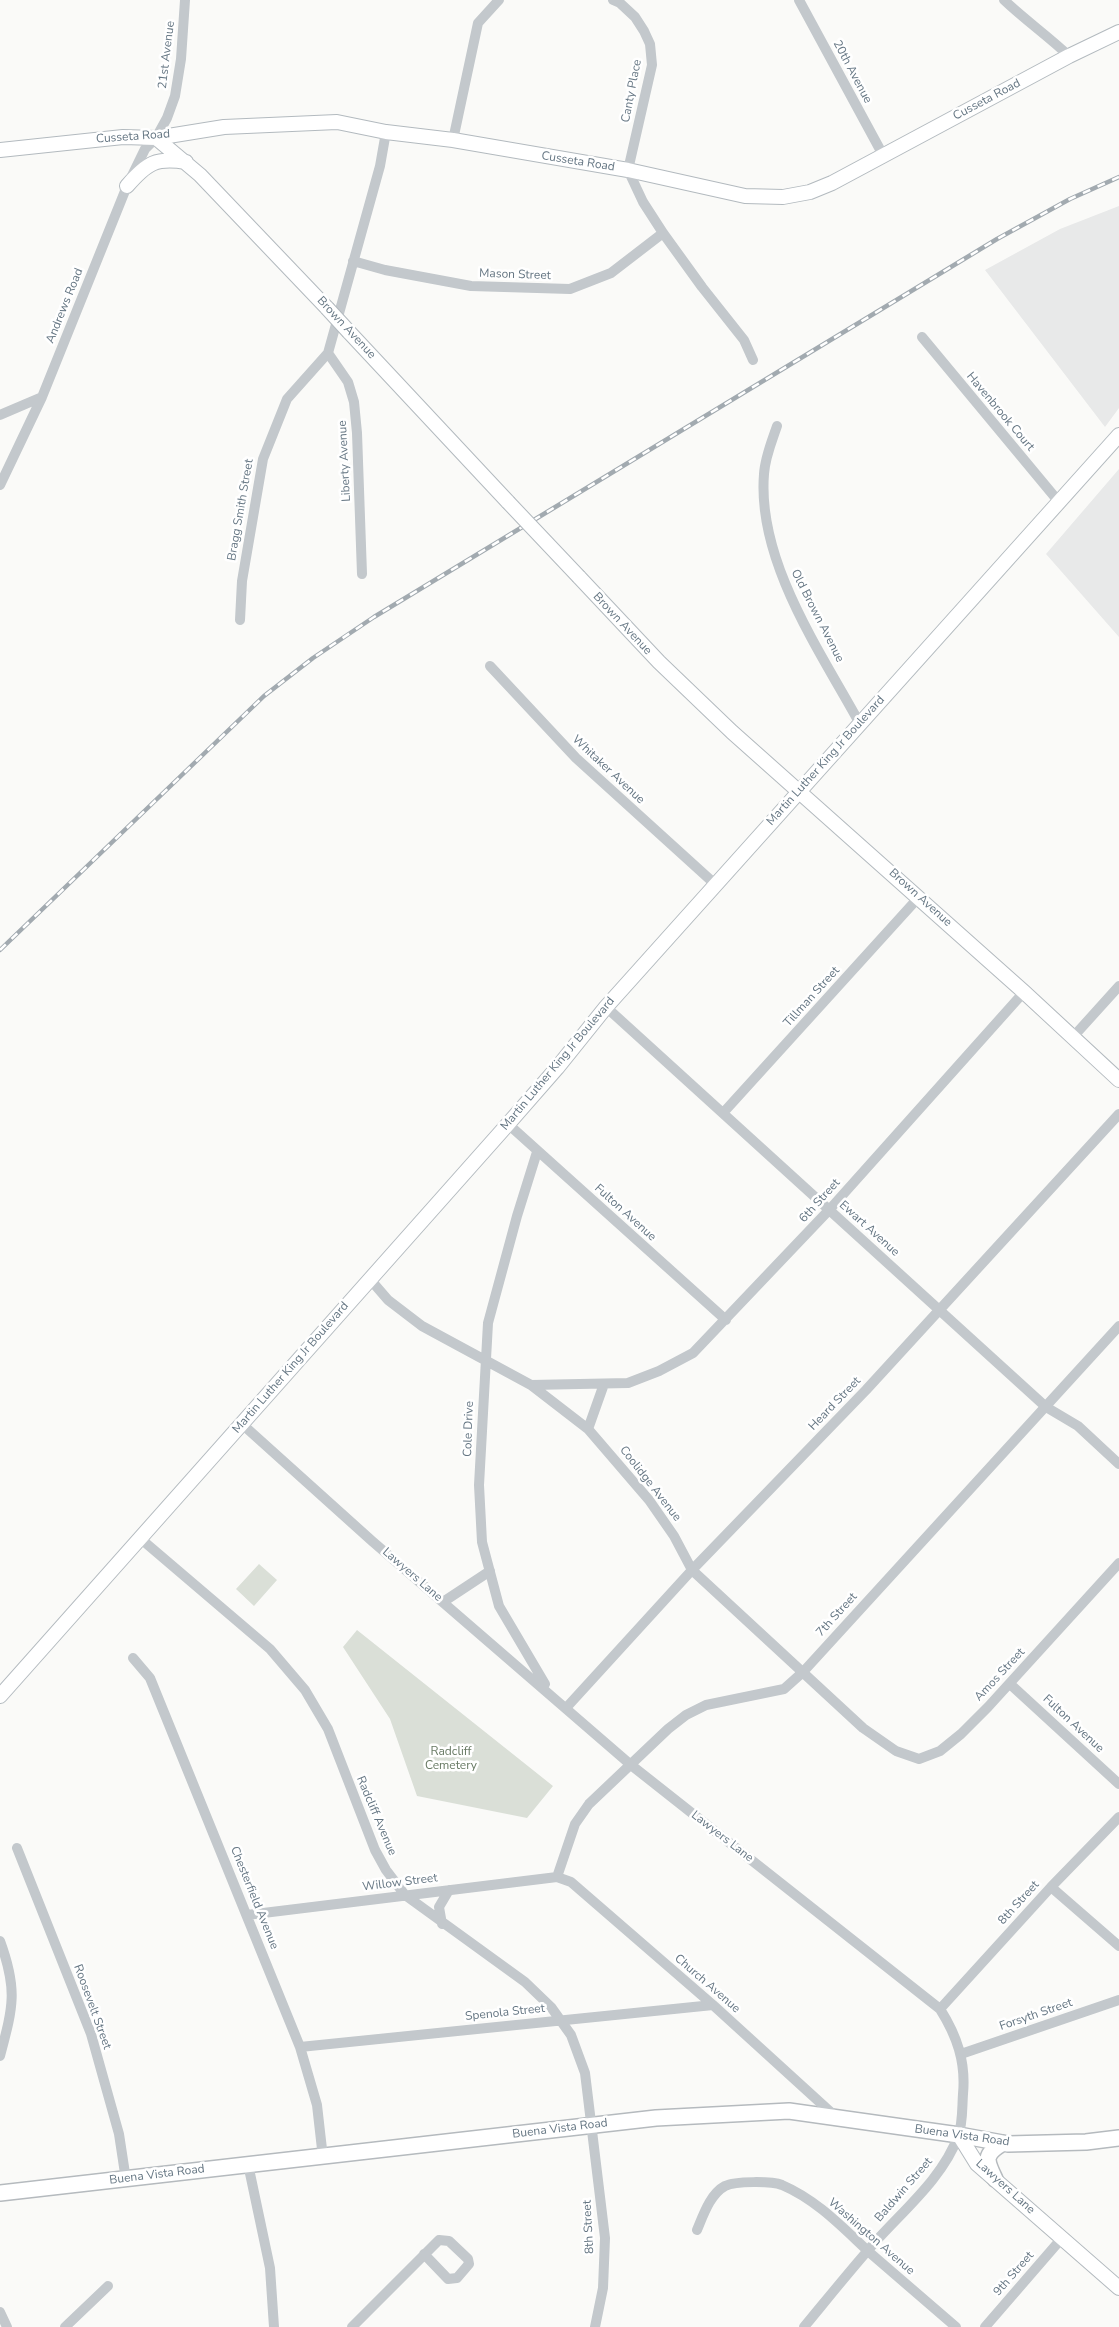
<!DOCTYPE html>
<style>
body{margin:0}
canvas{display:block;background:#fafaf8}
</style>
<canvas width="1119" height="2327"></canvas>
<script>
const g = document.querySelector('canvas').getContext('2d');
g.lineJoin = 'round';
function fill(path, color) {
  g.fillStyle = color;
  g.fill(path, 'evenodd');
}
function stroke(path, color, width, dash) {
  g.strokeStyle = color;
  g.lineWidth = width;
  g.lineCap = dash ? 'butt' : 'round';
  g.setLineDash(dash || []);
  g.stroke(path);
}
function label(font, color, halo, rows, align = 'center') {
  g.font = font + ' "Nunito Sans",sans-serif';
  g.lineWidth = 5;
  g.setLineDash([]);
  g.textBaseline = 'middle';
  g.strokeStyle = halo;
  g.fillStyle = color;
  for (const [text, x, y, turn = 0] of rows) {
    g.save();
    g.translate(x, y);
    g.rotate((+turn || 0) * Math.PI / 180);
    g.textAlign = isNaN(turn) ? turn : align;
    if (halo) g.strokeText(text, 0, 0);
    g.fillText(text, 0, 0);
    g.restore();
  }
}
const built = new Path2D(`
 M1119 206V408L1105 427 985 270 1060 229Z
 M1119 469V637L1046 554Z`);
const green = new Path2D(`
 M259 1564 277 1580 254 1606 236 1589Z
 M357 1630 553 1786 527 1818 417 1796 390 1719 343 1647Z`);
const street = new Path2D(`
 M613 0 620 3 635 17 644 31 650 44 652 65 628 170 643 202 663 233 702 287 744 340 753 360
 M799 0 883 155
 M1004 0C1025 20 1048 36 1069 56
 M453 140 478 23 499 0
 M353 261 385 270 471 286 570 289 611 273 663 233
 M922 337 1059 502
 M328 353 348 382 354 402 357 433 362 574
 M0 415 42 397
 M777 426C772 441 765 457 764 474 757 561 820 651 860 724
 M0 485 42 397 127 186 145 149 156 138 167 118 175 96 181 59 185 0
 M240 620 242 581 263 459 287 399 328 353 380 166 386 132
 M490 666 576 758 716 885
 M606 1007 1046 1407 1078 1426 1119 1464
 M1073 1037 1119 986
 M723 1113 919 897
 M508 1124 726 1320
 M537 1152 517 1216 488 1323 479 1485 482 1542 499 1606 545 1684
 M369 1278 388 1300 422 1326 531 1385 588 1429 649 1500 674 1536 692 1570 863 1728 896 1751 919 1759 940 1751 961 1734 988 1707 1119 1563
 M531 1385 628 1383 659 1371 693 1353 830 1209 1024 992
 M242 1424 372 1541 631 1765 940 2009C957 2036 966 2062 963 2094 962 2107 963 2124 958 2136 944 2176 905 2209 877 2240 852 2268 828 2298 804 2327
 M588 1429 604 1384
 M141 1539 270 1649 305 1690 328 1729 375 1850 386 1870 405 1895 525 1982 551 2007 571 2035 585 2073 605 2238 603 2288 595 2327
 M443 1602 490 1571
 M133 1658 150 1678 300 2047 317 2105 323 2158
 M1010 1684 1119 1784
 M566 1708 692 1570 866 1390 1119 1114
 M17 1848 91 2034 119 2134 126 2180
 M557 1877 575 1824 589 1804 668 1729 686 1715 706 1705 784 1689 803 1672 1119 1326
 M1051 1887 1119 1946
 M247 1915 557 1877 571 1882 713 2005 836 2117
 M442 1924 439 1907 449 1890
 M0 1941C18 1990 13 2007 0 2056
 M940 2009 1051 1887 1119 1817
 M300 2047 713 2005
 M961 2054 1119 2000
 M248 2164 270 2268 274 2327
 M697 2230C703 2216 710 2194 725 2186 735 2181 772 2181 782 2185 817 2200 842 2227 869 2252 898 2277 927 2302 956 2327
 M0 2312 7 2327
 M65 2327 108 2286
 M352 2327 439 2240 449 2241 468 2259 469 2264 457 2278 448 2279 424 2254
 M985 2327 1062 2238`);
const secondary = new Path2D(`
 M156 138 200 175 327 308
 M0 150 123 137 156 138 224 127 337 122 386 132 453 140 628 170 745 196 783 197 810 192 832 183 1069 56 1119 32
 M127 186C147 163 156 157 186 162
 M349 332 508 502
 M579 577 659 662 732 732 1024 992 1119 1080
 M0 1696 508 1124 557 1068 606 1007 1119 435
 M959 2135 977 2164 1119 2288`);
const primary = new Path2D(`
 M995 2179C986 2160 983 2155 1003 2143
 M0 2193 656 2118 789 2111 959 2135 1008 2144 1086 2142 1119 2138`);
const rail = new Path2D(`
 M0 950 264 696 313 658 374 617 997 239 1070 199 1119 177`);
const secondaryBridge = new Path2D(`
 M327 308 349 332
 M508 502 579 577`);
const streetNames = [
 ["21st Avenue",167,55,-83],
 ["20th Avenue",852,72,62],
 ["Canty Place",632,91,-79],
 ["Cusseta Road",987,100,-28],
 ["Cusseta Road",133,137,-4],
 ["Cusseta Road",578,162,9],
 ["Mason Street",515,275,2],
 ["Andrews Road",65,306,-68],
 ["Brown Avenue",346,328,47],
 ["Havenbrook Court",1000,412,50],
 ["Liberty Avenue",345,461,-93],
 ["Bragg Smith Street",241,510,-80],
 ["Old Brown Avenue",817,616,63],
 ["Brown Avenue",622,624,47],
 ["Martin Luther King Jr Boulevard",826,761,-48],
 ["Whitaker Avenue",608,770,43],
 ["Brown Avenue",920,898,42],
 ["Tillman Street",812,997,-48],
 ["Martin Luther King Jr Boulevard",558,1064,-50],
 ["6th Street",820,1201,-48],
 ["Fulton Avenue",625,1213,42],
 ["Ewart Avenue",869,1229,42],
 ["Martin Luther King Jr Boulevard",291,1368,-49],
 ["Heard Street",835,1404,-46],
 ["Cole Drive",469,1429,-88],
 ["Coolidge Avenue",650,1484,52],
 ["Lawyers Lane",412,1575,41],
 ["7th Street",837,1615,-48],
 ["Amos Street",1000,1675,-47],
 ["Fulton Avenue",1073,1724,43],
 ["Radcliff Avenue",376,1816,67],
 ["Lawyers Lane",722,1837,38],
 ["Willow Street",400,1883,-7],
 ["Chesterfield Avenue",254,1898,68],
 ["8th Street",1019,1903,-48],
 ["Church Avenue",707,1984,41],
 ["Roosevelt Street",92,2007,70],
 ["Spenola Street",505,2013,-6],
 ["Forsyth Street",1036,2015,-19],
 ["Buena Vista Road",560,2129,-7],
 ["Buena Vista Road",962,2136,8],
 ["Buena Vista Road",157,2175,-7],
 ["Lawyers Lane",1005,2187,42],
 ["Baldwin Street",904,2190,-49],
 ["8th Street",589,2227,-93],
 ["Washington Avenue",871,2237,41],
 ["9th Street",1014,2274,-49]
];
const parkNames = [
 ["Radcliff",451,1752],
 ["Cemetery",451,1766]
];
fill(built, '#e8e9e9');
fill(green, '#dadfd7');
stroke(secondary, '#b3babf', 16);
stroke(primary, '#b5babe', 18);
stroke(street, '#c3c8cc', 10);
stroke(secondary, '#fff', 14);
stroke(primary, '#fff', 15);
stroke(rail, '#a2aab0', 4.5);
stroke(rail, '#fff', 2.5, [8]);
stroke(secondaryBridge, '#b3babf', 16, []);
stroke(secondaryBridge, '#fff', 14);
label('12px', '#657683', '#fff', streetNames);
label('12px', '#687a64', '#fff', parkNames);
</script>
